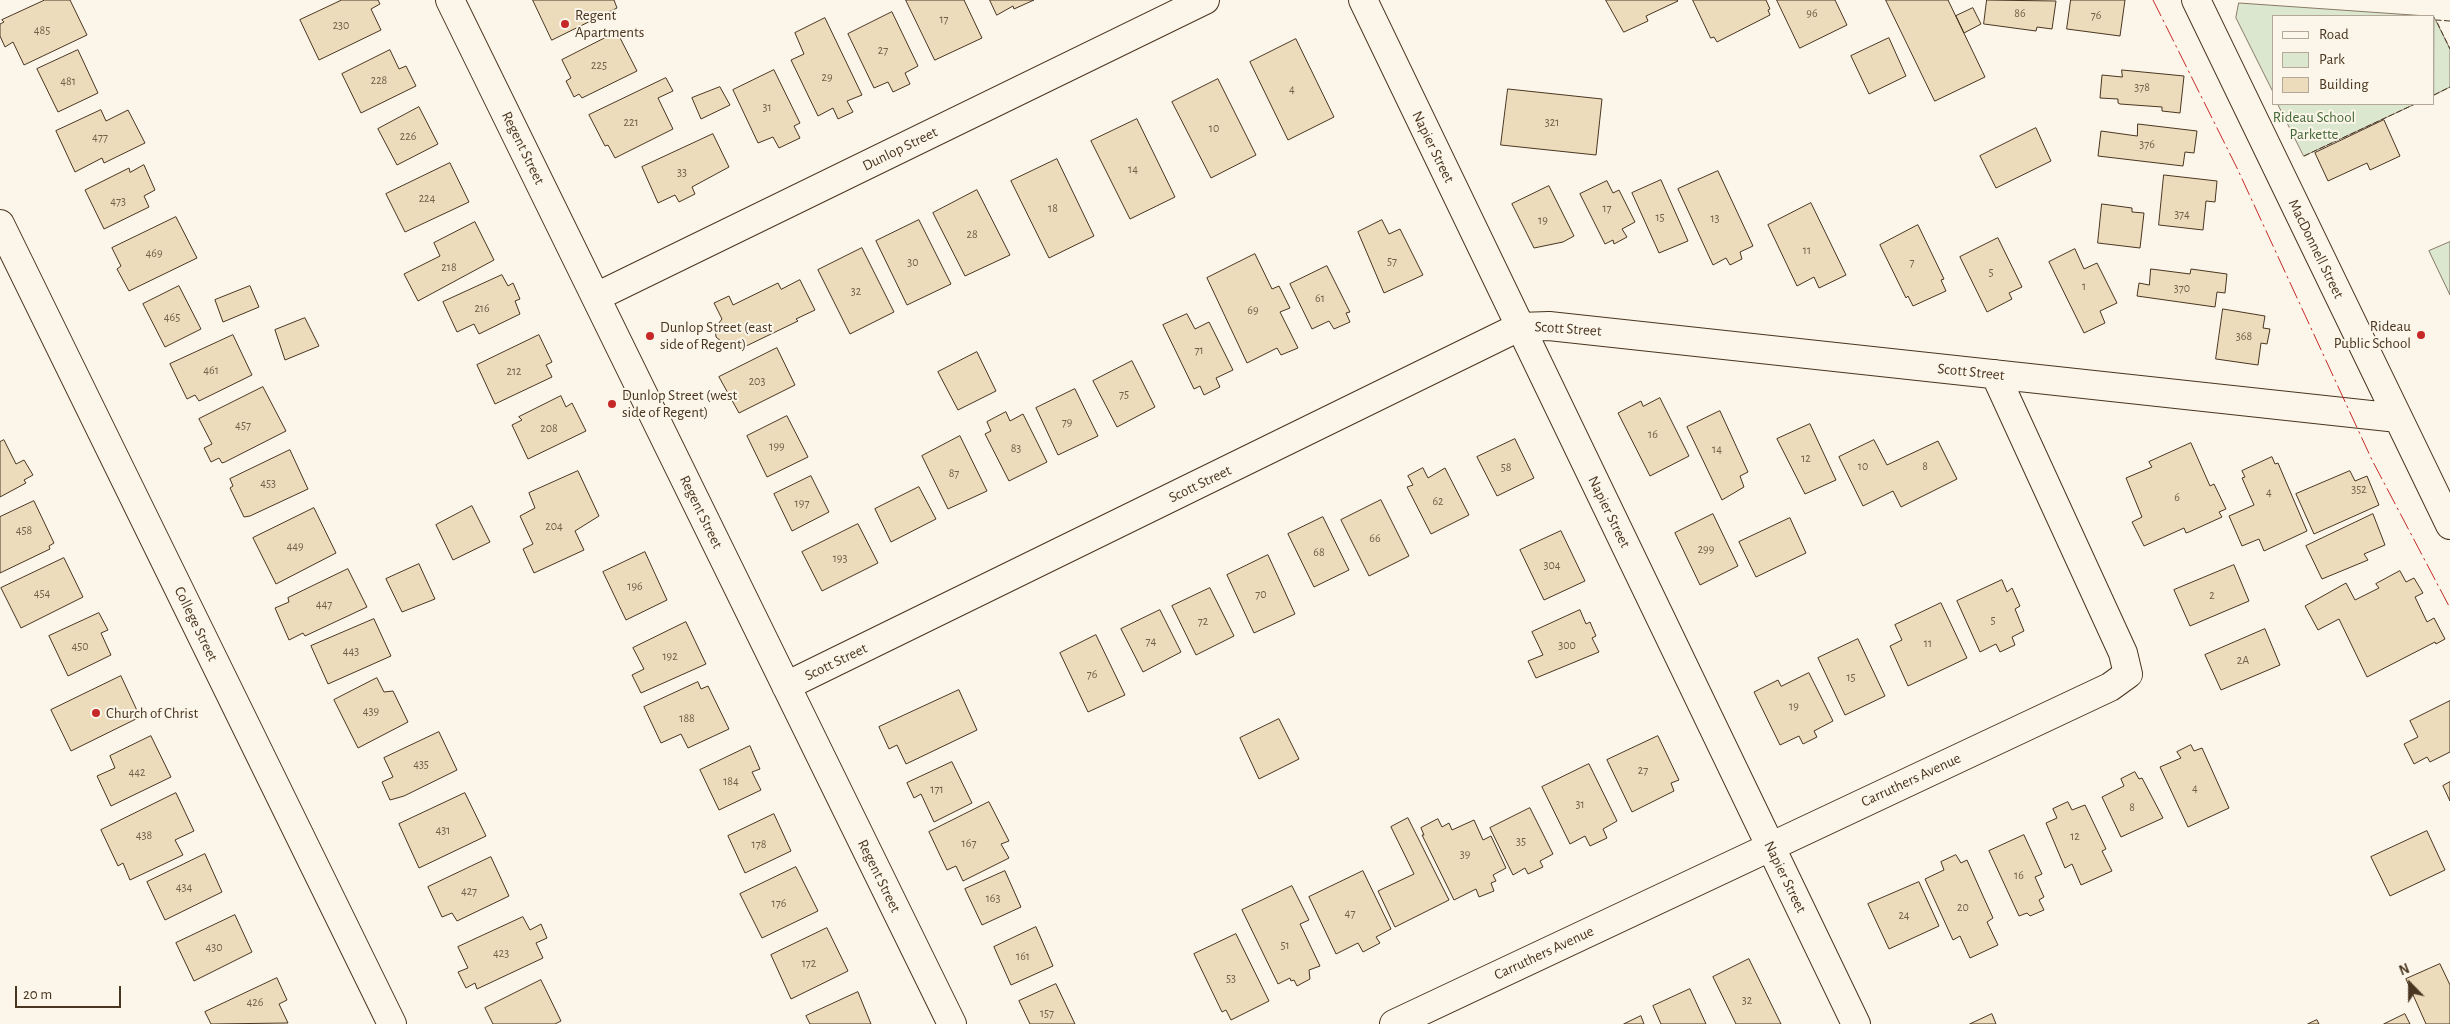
<!DOCTYPE html>
<style>
body{margin:0}
#map{position:relative;width:2450px;height:1024px;overflow:hidden;background:#fbf6e9;font-family:"Alegreya Sans",sans-serif}
canvas{display:block}
.legend{position:absolute;left:2272px;top:15px;width:162px;height:90px;box-sizing:border-box;background:#fbf6e9;border:1px solid #b4a999;margin:0;padding:6px 9px;list-style:none;font-size:15px;color:#4a3520}
.legend li{display:flex;align-items:center;gap:10px;height:25px}
.legend b{width:25px;border:1px solid #b4a999}
.north{position:absolute;left:2385px;top:959px;width:50px;height:50px;-webkit-text-stroke:4px #fbf6e9;paint-order:stroke;rotate:338deg;font-size:14px;font-weight:700;line-height:20px;text-align:center;color:#4a3520}
.north::after{content:'';display:block;margin:auto;width:18px;height:22px;background:#4a3520;clip-path:polygon(50% 0,100% 100%,50% 72%,0 100%)}
.scale{position:absolute;left:15px;top:986px;width:106px;height:22px;box-sizing:border-box;border:2px solid #4a3520;border-top:0;padding-left:6px;font-size:15px;line-height:18px;white-space:nowrap;color:#4a3520;-webkit-text-stroke:4px #fbf6e9;paint-order:stroke}
</style>
<div id="map">
<canvas width="2450" height="1024"></canvas>
<ul class="legend">
<li><b style="height:6px;background:#fbf6e9"></b>Road</li>
<li><b style="height:14px;background:#dce7d0"></b>Park</li>
<li><b style="height:14px;background:#ecdcbc"></b>Building</li>
</ul>
<div class="north">N</div>
<div class="scale">20 m</div>
</div>
<script>
const g = document.querySelector('canvas').getContext('2d');
g.lineJoin = 'round';
function fill(path, color) {
  g.fillStyle = color;
  g.fill(path, 'evenodd');
}
function stroke(path, color, width, dash) {
  g.strokeStyle = color;
  g.lineWidth = width;
  g.lineCap = dash ? 'butt' : 'round';
  g.setLineDash(dash || []);
  g.stroke(path);
}
function label(font, color, halo, rows, align = 'center') {
  g.font = font + ' "Alegreya Sans",sans-serif';
  g.lineWidth = 4;
  g.setLineDash([]);
  g.textBaseline = 'middle';
  g.strokeStyle = halo;
  g.fillStyle = color;
  for (const [text, x, y, turn = 0] of rows) {
    g.save();
    g.translate(x, y);
    g.rotate((+turn || 0) * Math.PI / 180);
    g.textAlign = isNaN(turn) ? turn : align;
    if (halo) g.strokeText(text, 0, 0);
    g.fillText(text, 0, 0);
    g.restore();
  }
}
const green = new Path2D(`
 M2239 3 2427 16H2274V94L2236 18Z
 M2434 17 2450 49V87L2434 95Z
 M2278 104H2415L2304 156Z
 M2450 242V295L2429 251Z`);
const building = new Path2D(`
 M45 0H70L87 35 24 65 13 42 5 47 0 36V24L4 22 2 20Z
 M342 0H378L380 4 371 9 381 30 319 60 300 20Z
 M533 0H614L617 8 552 40Z
 M906 0H964L982 38 935 60Z
 M990 0H1034L1014 9 1013 6 997 15Z
 M1606 0H1677L1678 1 1646 16 1648 21 1624 32Z
 M1693 0H1766L1770 9 1768 10 1770 15 1717 42 1714 37 1711 38Z
 M1777 0H1835L1847 25 1800 48Z
 M1886 0H1948L1985 77 1935 101Z
 M1987 0 2056 1 2052 29 2037 27 2036 31 1984 24Z
 M2071 0H2125L2120 36 2067 29Z
 M1973 8 1981 24 1964 33 1956 16Z
 M892 12 918 66 905 73 910 84 893 92 888 82 874 88 848 34Z
 M825 18 862 95 847 101 853 112 838 119 833 108 818 116 791 60 804 54 795 33Z
 M617 32 637 71 582 98 579 94 574 97 566 81 571 78 562 60Z
 M1889 38 1906 76 1869 94 1851 56Z
 M1296 39 1334 117 1288 140 1250 62Z
 M78 50 98 93 58 112 37 69Z
 M390 50 399 69 406 66 416 86 361 113 342 74Z
 M774 70 800 123 794 126 800 138 779 148 773 137 758 143 733 90Z
 M2122 70 2184 76 2180 113 2162 111V107L2120 104 2118 103V99L2100 98 2102 75 2122 77Z
 M666 78 673 91 658 98 673 129 615 158 608 145 605 146 589 115Z
 M1218 79 1256 155 1211 178 1172 102Z
 M720 87 730 105 701 119 692 98Z
 M1508 89 1602 99 1596 155 1501 145Z
 M419 107 438 144 397 165 378 129Z
 M101 110 106 121 128 110 145 143 104 163 102 158 75 172 56 131Z
 M1137 119 1175 197 1130 219 1091 141Z
 M2384 120 2400 156 2370 170 2367 163 2328 181 2315 153Z
 M2138 124 2197 131 2194 153 2185 152 2183 166 2098 156 2101 131 2137 136Z
 M2036 128 2051 161 1996 188 1980 156Z
 M713 134 729 167 692 187 695 194 679 202 675 195 658 203 642 167Z
 M1057 159 1094 236 1049 258 1011 181Z
 M450 163 469 202 405 232 386 194Z
 M144 165 155 190 144 196 149 207 104 229 85 190 129 168 130 172Z
 M1718 171 1753 246 1740 252 1742 259 1730 265 1726 258 1713 265 1678 189Z
 M2164 175 2217 181 2215 202 2206 201 2203 230 2159 225Z
 M1661 180 1688 241 1659 253 1632 193Z
 M1607 181 1613 193 1619 190 1635 222 1622 229 1627 237 1614 244 1613 240 1605 244 1580 194Z
 M1549 186 1574 236 1563 242 1534 248 1512 204Z
 M977 190 1010 255 965 276 933 213Z
 M1811 203 1846 275 1819 288 1814 277 1797 286 1768 225Z
 M2102 204 2132 208V212L2144 213 2140 248 2098 243Z
 M176 217 197 258 129 291 117 269 121 266 112 248Z
 M919 220 951 284 907 305 876 241Z
 M1382 220 1389 234 1400 229 1423 275 1384 293 1358 232Z
 M475 222 494 260 418 301 404 274 440 256 434 243Z
 M1918 225 1944 279 1941 280 1946 291 1913 306 1908 296 1906 298 1880 245Z
 M1998 238 2022 287 2009 293 2012 299 1987 312 1960 257Z
 M862 248 894 312 850 334 818 270Z
 M2075 249 2084 269 2097 263 2117 303 2100 311 2105 323 2084 333 2049 262Z
 M1255 254 1272 289 1279 286 1290 308 1280 312 1298 348 1281 355 1277 348 1247 363 1207 278Z
 M1327 266 1350 312 1346 313 1350 322 1334 329 1329 321 1312 329 1290 284Z
 M2151 269 2190 274 2191 269 2227 274 2225 293 2217 292 2215 307 2137 296 2139 283 2149 285Z
 M502 275 508 286 513 283 520 299 515 301 520 314 479 334 474 324 457 332 443 302Z
 M800 280 815 310 796 319 798 321 740 349 736 341 722 342 716 337 715 328 722 319 714 303 729 296 733 305 778 283 781 289Z
 M179 286 201 329 165 347 143 304Z
 M250 286 259 307 223 322 215 300Z
 M2223 309 2265 316 2263 328 2270 329 2267 344 2261 343 2258 365 2216 359Z
 M1187 314 1195 329 1209 322 1233 370 1216 378 1220 387 1204 395 1200 386 1194 389 1163 325Z
 M305 318 319 346 285 360 275 330Z
 M233 335 252 375 199 401 195 395 187 399 170 364Z
 M539 335 552 362 546 365 552 377 495 404 477 365Z
 M777 348 795 385 739 413 719 377Z
 M977 352 996 391 958 410 938 372Z
 M1132 361 1155 407 1117 427 1093 381Z
 M263 387 286 431 225 462 222 463 219 458 211 462 204 448 212 444 199 419Z
 M1075 389 1098 436 1058 455 1036 408Z
 M561 396 566 407 572 403 586 431 528 459 512 425 522 420 519 417Z
 M1660 398 1689 456 1650 476 1618 413 1641 401 1643 406Z
 M1720 411 1748 472 1740 476 1744 487 1722 500 1687 427Z
 M1006 412 1010 421 1023 414 1047 462 1009 481 985 434 991 431 987 422Z
 M787 416 808 457 767 477 747 436Z
 M1810 424 1836 480 1805 494 1777 439Z
 M960 436 987 491 948 509 922 456Z
 M1515 439 1534 478 1497 496 1477 457Z
 M4 440 16 464 24 460 33 475 24 480 26 483 0 497V442Z
 M1874 440 1887 465 1938 441 1957 479 1901 507 1893 491 1863 506 1839 457Z
 M2191 443 2210 486 2214 484 2226 509 2219 512 2222 517 2189 532 2186 533 2184 528 2144 546 2132 522 2142 517 2126 478 2152 467 2149 462Z
 M290 450 308 489 250 516 244 517 230 488 233 486 230 479Z
 M2272 457 2275 464 2278 463 2307 531 2264 551 2259 539 2242 546 2229 516 2254 505 2242 478 2245 477 2242 471Z
 M1423 468 1428 478 1445 468 1469 515 1431 534 1407 487 1413 485 1408 476Z
 M578 471 599 516 575 531 584 550 534 573 523 549 533 544 520 516 535 508 529 493Z
 M2350 471 2355 481 2367 476 2379 505 2314 534 2296 494Z
 M811 476 829 512 792 531 774 494Z
 M919 487 936 519 891 542 875 509Z
 M1381 500 1409 556 1369 576 1341 520Z
 M34 501 54 543 49 546 50 549 0 573V517Z
 M472 506 490 542 453 560 436 525Z
 M314 508 336 553 276 584 253 538Z
 M1713 514 1738 566 1700 585 1675 533Z
 M2373 514 2385 545 2364 554 2368 560 2322 579 2306 546Z
 M1323 517 1349 570 1314 587 1288 534Z
 M1790 518 1806 553 1756 577 1739 542Z
 M858 524 878 563 822 591 802 552Z
 M1561 531 1585 581 1544 600 1520 550Z
 M645 552 667 600 626 620 603 572Z
 M1268 555 1295 614 1254 633 1227 575Z
 M64 558 83 597 21 628 1 588Z
 M419 564 435 599 402 612 386 579Z
 M2234 565 2249 601 2190 626 2174 590Z
 M348 569 367 607 305 636 303 633 289 640 275 608 289 602 288 598Z
 M2400 571 2406 582 2414 578 2423 593 2415 597 2427 622 2434 618 2445 639 2436 644 2435 642 2367 677 2339 619 2318 630 2305 606 2346 583 2355 600 2379 588 2376 584Z
 M2002 580 2007 592 2012 588 2020 606 2015 609 2024 631 2012 637 2015 645 2000 652 1996 644 1980 652 1957 601Z
 M1210 588 1234 636 1196 655 1172 606Z
 M1941 603 1967 658 1908 686 1890 646 1902 640 1895 625Z
 M1160 610 1181 652 1143 672 1121 629Z
 M1580 610 1586 624 1590 622 1596 636 1592 638 1599 652 1536 678 1528 661 1543 655 1532 632Z
 M99 613 108 630 101 633 111 655 68 676 49 636Z
 M374 619 391 656 328 684 311 646Z
 M686 622 706 664 641 693 632 675 644 669 633 648Z
 M2265 629 2280 665 2221 690 2205 655Z
 M1096 635 1125 695 1088 712 1060 653Z
 M1858 639 1885 696 1845 715 1818 658Z
 M1809 673 1833 721 1814 731 1817 737 1803 744 1799 736 1780 745 1754 692 1778 680 1781 686Z
 M121 676 140 717 71 751 51 710Z
 M377 678 384 692 393 691 408 722 358 748 334 700Z
 M698 682 701 689 708 686 729 729 688 748 681 734 661 743 644 707Z
 M959 690 977 730 906 764 897 745 889 749 879 727Z
 M2450 701V752L2430 762 2427 757 2414 764 2404 744 2418 737 2410 721Z
 M1279 719 1299 759 1259 779 1240 738Z
 M439 732 457 770 404 796 390 800 382 782 393 777 384 758Z
 M151 736 171 777 111 806 97 776 115 768 110 756Z
 M1658 736 1679 780 1671 783 1674 791 1632 812 1607 760Z
 M2191 745 2194 751 2202 748 2229 808 2188 827 2160 767 2181 758 2177 752Z
 M750 746 760 769 752 772 761 790 719 810 700 770Z
 M952 762 972 803 934 822 921 794 914 798 907 783Z
 M1589 764 1617 821 1603 829 1607 838 1590 846 1585 836 1570 844 1542 787Z
 M2135 772 2139 779 2142 778 2163 818 2121 837 2102 797 2124 786 2121 779Z
 M2450 782V801L2443 786Z
 M176 793 194 831 175 840 183 855 130 880 123 863 118 866 101 830Z
 M465 793 486 836 419 868 399 824Z
 M989 802 1009 841 1001 844 1009 858 963 881 956 866 947 870 929 832Z
 M2068 802 2072 810 2085 805 2106 849 2102 851 2112 871 2081 885 2072 864 2065 868 2046 823 2057 818 2053 809Z
 M1530 808 1553 854 1540 861 1543 867 1528 874 1525 868 1513 875 1490 828Z
 M774 814 791 851 745 873 728 836Z
 M1408 818 1449 900 1395 927 1378 891 1414 874 1391 827Z
 M1438 819 1442 827 1449 823 1452 830 1474 820 1483 840 1491 836 1506 868 1493 875 1496 881 1491 883 1494 891 1479 897 1476 889 1454 900 1422 835H1424L1421 828Z
 M2427 831 2445 870 2390 896 2371 857Z
 M2024 835 2042 874 2035 877 2044 897 2039 900 2044 910 2030 916 2027 913 2019 916 1989 851Z
 M205 854 222 892 165 920 147 882Z
 M1956 855 1961 863 1967 860 1983 896 1993 918 1987 922 1998 945 1970 958 1960 936 1953 940 1925 879 1944 870 1941 862Z
 M491 857 509 896 457 921 452 913 442 917 428 887Z
 M796 867 818 911 762 938 740 894Z
 M1005 871 1021 907 982 925 965 889Z
 M1363 871 1391 929 1376 937 1380 943 1363 952 1358 943 1336 954 1309 897Z
 M1919 882 1939 926 1889 949 1868 904Z
 M1292 886 1309 920 1300 924 1320 966 1309 970 1310 979 1297 986 1294 980 1291 981 1290 978 1278 984 1242 910Z
 M235 915 252 952 194 981 176 943Z
 M523 917 530 930 541 924 547 938 536 943 543 958 477 989 475 983 466 988 458 972 468 968 458 947Z
 M1036 927 1053 966 1011 985 994 947Z
 M827 928 848 971 791 999 771 955Z
 M1236 934 1269 1001 1231 1020 1226 1010 1222 1012 1194 954Z
 M1749 959 1781 1024H1736L1713 977Z
 M2440 964 2450 985V1024H2426L2406 979Z
 M277 978 287 1000 279 1004 288 1023 211 1024 205 1012Z
 M541 980 561 1021 555 1024H493L485 1008Z
 M1056 984 1075 1024H1030L1019 1001Z
 M1690 989 1706 1024H1661L1653 1006Z
 M858 992 871 1024H810L806 1016Z
 M1992 1014 1996 1024H1970Z
 M2405 1014 2410 1024H2384Z
 M1641 1016 1644 1024H1624Z
 M2317 1020 2319 1024H2308Z`);
const minor = new Path2D(`
 M450 0 952 1024
 M1363 0 1856 1024
 M2196 0 2450 525
 M0 224 392 1024
 M596 297 1205 0
 M786 686 1519 327 1549 326 2398 418
 M1394 1024 2110 687 2128 674 2123 653 1995 374`);
const fence = new Path2D(`
 M2450 21 2436 20 2450 49
 M2434 95 2450 87
 M2304 156 2415 104`);
const power = new Path2D(`
 M2153 0 2237 168 2372 460 2450 608`);
const markers = [
 [565,24,5,"#c62828"],
 [2421,335,5,"#c62828"],
 [650,336,5,"#c62828"],
 [612,404,5,"#c62828"],
 [96,713,5,"#c62828"]
];
const numberNames = [
 ["96",1812,13],
 ["86",2020,13],
 ["76",2096,15],
 ["17",944,19],
 ["230",341,25],
 ["485",42,30],
 ["27",883,50],
 ["225",599,65],
 ["29",827,77],
 ["228",379,80],
 ["481",68,81],
 ["378",2142,87],
 ["4",1292,89],
 ["31",767,107],
 ["221",631,122],
 ["321",1552,122],
 ["10",1214,128],
 ["226",408,136],
 ["477",100,137],
 ["376",2147,144],
 ["14",1133,169],
 ["33",682,172],
 ["224",427,198],
 ["473",118,201],
 ["18",1053,208],
 ["17",1607,208],
 ["374",2182,214],
 ["15",1660,217],
 ["13",1715,218],
 ["19",1543,220],
 ["28",972,234],
 ["11",1807,250],
 ["469",154,253],
 ["57",1392,261],
 ["30",913,262],
 ["7",1912,262],
 ["218",449,267],
 ["5",1991,272],
 ["1",2084,286],
 ["370",2182,288],
 ["32",856,291],
 ["61",1320,298],
 ["216",482,308],
 ["69",1253,310],
 ["465",172,317],
 ["368",2244,336],
 ["71",1199,350],
 ["461",211,370],
 ["212",514,371],
 ["203",757,381],
 ["75",1124,394],
 ["79",1067,422],
 ["457",243,425],
 ["208",549,428],
 ["16",1653,434],
 ["199",777,446],
 ["83",1016,448],
 ["14",1717,449],
 ["12",1806,458],
 ["10",1863,466],
 ["8",1925,466],
 ["58",1506,467],
 ["87",954,473],
 ["453",268,483],
 ["352",2359,489],
 ["4",2269,492],
 ["6",2177,497],
 ["62",1438,501],
 ["197",802,503],
 ["204",554,526],
 ["458",24,530],
 ["66",1375,538],
 ["449",295,546],
 ["299",1706,549],
 ["68",1319,552],
 ["193",840,558],
 ["304",1552,565],
 ["196",635,586],
 ["454",42,593],
 ["70",1261,594],
 ["2",2212,595],
 ["447",324,604],
 ["5",1993,620],
 ["72",1203,621],
 ["74",1151,641],
 ["11",1928,643],
 ["300",1567,645],
 ["450",80,646],
 ["443",351,651],
 ["192",670,656],
 ["2A",2243,660],
 ["76",1092,674],
 ["15",1851,677],
 ["19",1794,706],
 ["439",371,711],
 ["188",687,718],
 ["435",421,764],
 ["27",1643,770],
 ["442",137,772],
 ["184",731,781],
 ["4",2195,788],
 ["171",937,789],
 ["31",1580,804],
 ["8",2132,807],
 ["431",443,830],
 ["438",144,835],
 ["12",2075,836],
 ["35",1521,841],
 ["167",969,843],
 ["178",759,844],
 ["39",1465,854],
 ["16",2019,875],
 ["434",184,887],
 ["427",469,891],
 ["163",993,898],
 ["176",779,903],
 ["20",1963,907],
 ["47",1350,913],
 ["24",1904,915],
 ["51",1285,945],
 ["430",214,947],
 ["423",501,953],
 ["161",1023,956],
 ["172",809,963],
 ["53",1231,978],
 ["32",1747,1000],
 ["426",255,1002],
 ["157",1047,1013]
];
const poiNames = [
 ["Regent",575,15],
 ["Apartments",575,32],
 ["Rideau",2411,326,"right"],
 ["Public School",2411,343,"right"],
 ["Dunlop Street (east",660,327],
 ["side of Regent)",660,344],
 ["Dunlop Street (west",622,395],
 ["side of Regent)",622,412],
 ["Church of Christ",106,713]
];
const parkNames = [
 ["Rideau School",2314,117],
 ["Parkette",2314,134]
];
const streetNames = [
 ["Napier Street",1433,147,64],
 ["Regent Street",523,148,64],
 ["Dunlop Street",900,149,-26],
 ["MacDonnell Street",2316,249,64],
 ["Scott Street",1568,329,4],
 ["Scott Street",1971,372,6],
 ["Scott Street",1200,484,-26],
 ["Regent Street",701,512,64],
 ["Napier Street",1609,512,64],
 ["College Street",196,624,64],
 ["Scott Street",836,662,-26],
 ["Carruthers Avenue",1911,780,-25],
 ["Regent Street",879,876,64],
 ["Napier Street",1785,877,64],
 ["Carruthers Avenue",1544,953,-25]
];
fill(green, '#dce7d0');
stroke(green, '#887966', 1);
fill(building, '#ecdcbc');
stroke(building, '#4a3520', 1);
stroke(minor, '#4a3520', 30);
stroke(minor, '#fbf6e9', 28);
stroke(fence, '#4a3520', 1, [6, 2.5]);
stroke(power, '#c62828', 1, [18, 4, 2.5, 4]);
for (const [x, y, r, color] of markers) {
  const dot = new Path2D();
  dot.arc(x, y, r, 0, 2 * Math.PI);
  g.fillStyle = color;
  g.fill(dot);
  stroke(dot, '#fbf6e9', 2);
}
label('12px', '#725f47', null, numberNames);
label('15px', '#4a3520', '#fbf6e9', poiNames, 'left');
label('15px', '#436837', '#fbf6e9', parkNames);
label('15px', '#4a3520', '#fbf6e9', streetNames);
</script>
